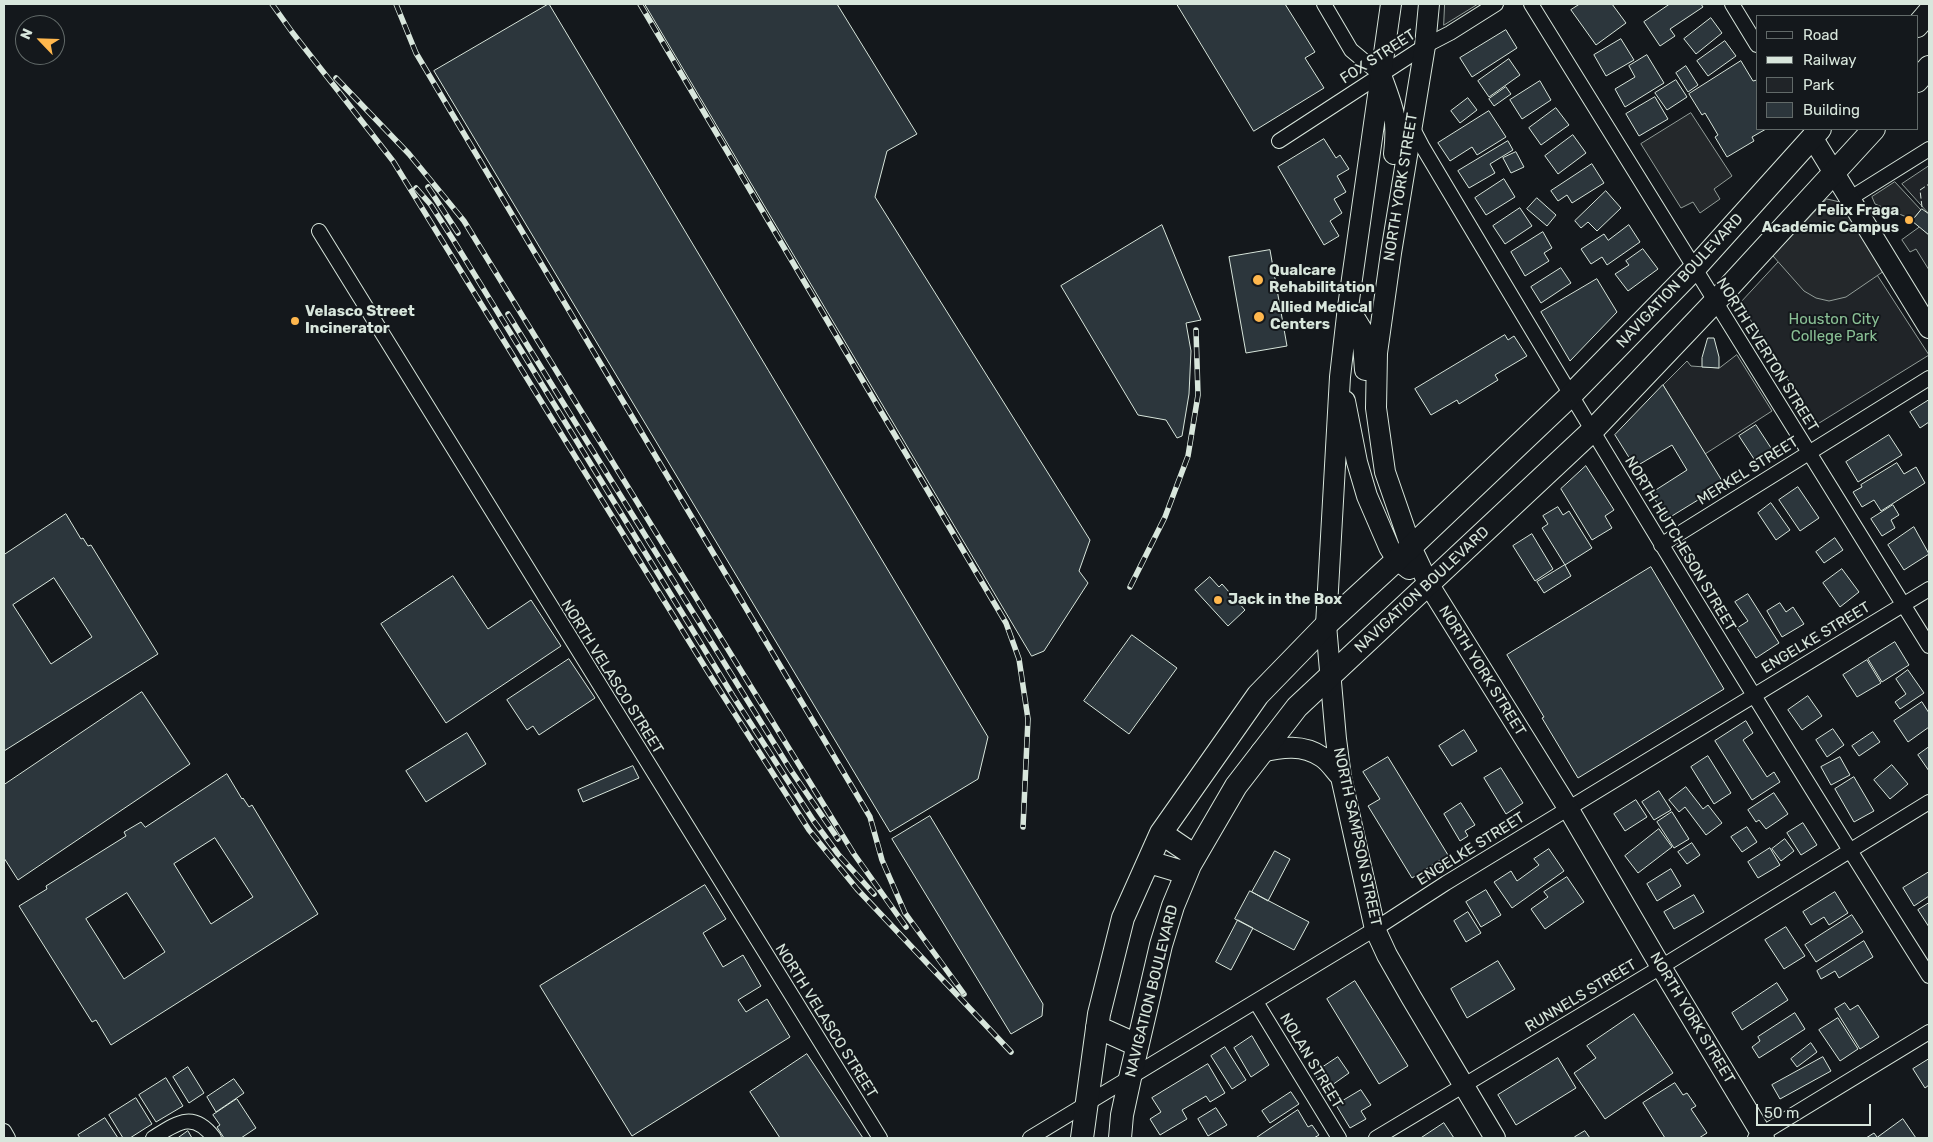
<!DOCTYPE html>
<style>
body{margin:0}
#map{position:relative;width:1933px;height:1142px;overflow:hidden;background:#14181c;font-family:Rubik,sans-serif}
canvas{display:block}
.frame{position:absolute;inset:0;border:5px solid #d8e6dc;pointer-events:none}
.legend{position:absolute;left:1756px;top:15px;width:162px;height:115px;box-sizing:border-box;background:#14181c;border:1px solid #626a69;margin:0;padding:6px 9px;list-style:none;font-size:15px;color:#d8e6dc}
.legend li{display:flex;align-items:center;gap:10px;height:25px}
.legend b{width:25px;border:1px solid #626a69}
.north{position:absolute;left:15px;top:15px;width:50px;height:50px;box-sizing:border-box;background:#14181c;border:1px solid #626a69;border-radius:50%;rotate:294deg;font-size:14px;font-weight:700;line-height:20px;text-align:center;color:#d8e6dc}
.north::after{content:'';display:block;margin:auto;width:18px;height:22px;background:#ffb74d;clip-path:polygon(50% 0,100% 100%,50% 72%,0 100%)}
.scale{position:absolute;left:1756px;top:1104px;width:115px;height:22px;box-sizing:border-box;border:2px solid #d8e6dc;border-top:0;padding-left:6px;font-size:15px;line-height:18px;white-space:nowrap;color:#d8e6dc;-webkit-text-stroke:4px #14181c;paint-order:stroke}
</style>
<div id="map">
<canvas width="1933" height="1142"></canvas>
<div class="frame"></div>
<ul class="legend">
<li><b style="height:6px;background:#14181c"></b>Road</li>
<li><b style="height:6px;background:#d8e6dc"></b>Railway</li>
<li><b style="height:14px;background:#202428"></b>Park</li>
<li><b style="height:14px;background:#2c363c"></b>Building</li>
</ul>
<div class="north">N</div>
<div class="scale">50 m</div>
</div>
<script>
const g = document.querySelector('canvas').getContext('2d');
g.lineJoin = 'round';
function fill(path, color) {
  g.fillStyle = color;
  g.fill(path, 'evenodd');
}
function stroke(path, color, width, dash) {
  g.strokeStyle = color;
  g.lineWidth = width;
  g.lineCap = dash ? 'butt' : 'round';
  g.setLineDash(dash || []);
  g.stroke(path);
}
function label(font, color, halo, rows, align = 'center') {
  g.font = font + ' Rubik,sans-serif';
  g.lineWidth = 4;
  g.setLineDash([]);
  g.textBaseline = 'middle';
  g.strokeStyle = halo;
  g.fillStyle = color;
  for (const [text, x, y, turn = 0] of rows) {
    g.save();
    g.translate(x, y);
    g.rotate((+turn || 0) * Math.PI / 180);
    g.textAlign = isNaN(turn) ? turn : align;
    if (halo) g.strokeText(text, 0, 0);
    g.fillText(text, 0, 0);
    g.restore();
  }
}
const green = new Path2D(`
 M1445 4H1478L1444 25Z
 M1929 166V214L1902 184Z
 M1833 207 1929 355 1816 425 1740 303 1778 262Z
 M1920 227 1929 235V270L1916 249 1910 252 1902 240Z
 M1737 355 1772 411 1705 454 1663 385 1687 361 1691 366 1719 368Z`);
const parking = new Path2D(`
 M1691 113 1732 176 1714 189 1720 199 1700 213 1693 202 1681 208 1641 144Z
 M1895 182 1921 210 1912 221 1909 218 1875 204 1872 197Z
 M1827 199 1840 202 1884 271 1846 297 1829 301 1816 298 1804 291 1773 256Z`);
const building = new Path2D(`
 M549 4 988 737 978 779 890 832 434 71Z
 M645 4H837L917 134 887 151 875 197 1090 540 1079 571 1088 583 1044 651 1032 656Z
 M1177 4H1285L1315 52 1305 58 1324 88 1254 131Z
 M1580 4H1612L1626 23 1596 45 1571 10Z
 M1670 4H1701L1703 7 1670 29 1675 36 1660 46 1644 22Z
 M1711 18 1722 33 1696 54 1684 39Z
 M1506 30 1517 48 1472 77 1460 58Z
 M1621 39 1634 60 1606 76 1594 55Z
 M1725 41 1736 56 1708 76 1697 61Z
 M1647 55 1664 83 1625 107 1615 89 1635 77 1629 66Z
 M1509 59 1520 75 1489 97 1478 81Z
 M1741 61 1753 81 1757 80V129H1766L1752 137 1754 141 1727 157 1715 137 1718 135 1705 113 1702 115 1689 94Z
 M1686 66 1698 85 1688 92 1676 73Z
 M1676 80 1687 97 1667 110 1655 93Z
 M1540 81 1551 100 1522 119 1510 100Z
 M1506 87 1511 94 1494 106 1489 99Z
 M1655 97 1668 119 1639 136 1626 114Z
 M1468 98 1477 110 1460 123 1451 111Z
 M1556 108 1569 125 1541 145 1529 128Z
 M1489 111 1506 137 1477 155 1472 147 1450 161 1438 143Z
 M1573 135 1586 153 1558 174 1545 156Z
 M1324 139 1336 158 1340 155 1349 169 1337 176 1346 192 1334 199 1342 213 1330 221 1339 236 1324 245 1278 167Z
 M1508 141 1513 150 1490 164 1495 173 1469 188 1458 171Z
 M1516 152 1524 167 1511 173 1503 158Z
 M1592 164 1604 183 1572 203 1567 195 1558 201 1551 191Z
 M1504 179 1515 197 1486 215 1475 198Z
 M1606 191 1621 208 1597 231 1588 222 1581 228 1575 221Z
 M1537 198 1556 215 1547 226 1527 209Z
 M1520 208 1532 226 1505 244 1493 226Z
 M1922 209 1929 214V235L1912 221Z
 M1162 225 1201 320 1186 323 1191 351 1189 394 1182 436 1177 438 1166 420 1138 415 1061 286Z
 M1629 225 1640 242 1607 265 1602 257 1591 264 1581 249 1604 234 1608 240Z
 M1543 232 1552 248 1544 253 1549 261 1525 276 1511 252Z
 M1643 249 1658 269 1628 291 1615 274 1629 265 1626 261Z
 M1270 250 1287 346 1246 353 1229 257Z
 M1561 268 1571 283 1541 303 1531 287Z
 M1597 279 1617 312 1570 361 1541 312Z
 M1505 335 1508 340 1514 336 1527 356 1495 375 1498 380 1459 404 1457 400 1431 415 1415 389Z
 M1708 338H1714L1719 357V368L1702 367V358Z
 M1663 385 1724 484 1667 519 1651 493 1687 470 1672 445 1635 467 1615 435Z
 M1929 400V422L1920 428 1910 412Z
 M1756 425 1773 451 1756 462 1739 436Z
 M1889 435 1902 455 1858 482 1846 462Z
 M1897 463 1904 474 1916 467 1925 483 1881 511 1874 500 1862 507 1853 492 1862 487 1861 485Z
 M1586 466 1614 510 1605 516 1612 528 1592 540 1561 489Z
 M1798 487 1819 518 1800 531 1779 500Z
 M1771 503 1790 530 1776 540 1758 513Z
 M1893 505 1899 515 1891 520 1895 528 1882 536 1871 519Z
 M1558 507 1563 515 1569 511 1592 548 1565 565 1542 528 1548 524 1543 516Z
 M66 514 81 539 83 538 88 546 91 545 158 654 4 751V555ZM54 578 92 637 51 664 13 605Z
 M1914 527 1929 554 1904 570 1888 545Z
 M1532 534 1553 569 1535 581 1513 546Z
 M1835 538 1843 550 1824 563 1816 552Z
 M1565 565 1571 576 1544 593 1537 582Z
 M1651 567 1724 689 1578 778 1542 718 1544 717 1507 655Z
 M1842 569 1859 592 1840 607 1823 583Z
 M453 576 488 629 531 600 561 646 446 723 381 624Z
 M1210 577 1219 587 1222 584 1245 610 1228 626 1195 590Z
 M1748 594 1779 643 1756 658 1737 628 1748 621 1735 602Z
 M1780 603 1786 612 1793 607 1804 624 1782 637 1767 611Z
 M1132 635 1177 668 1129 734 1084 701Z
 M1895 642 1909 665 1882 682 1868 659Z
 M569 659 595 698 539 735 533 726 527 730 507 700Z
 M1867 660 1881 683 1857 697 1843 675Z
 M1908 670 1924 693 1900 709 1895 702 1906 694 1896 679Z
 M142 692 190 764 18 880 4 858V785Z
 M1808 696 1822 716 1802 730 1788 710Z
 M1922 702 1929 713V727L1908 742 1894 721Z
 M1746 721 1753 733 1743 740 1767 777 1774 772 1780 782 1752 800 1715 741Z
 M1833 729 1844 745 1827 757 1816 740Z
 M1464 730 1477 751 1452 766 1439 746Z
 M1873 732 1880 742 1859 756 1852 746Z
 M467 733 486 764 426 802 406 771Z
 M1929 747V771L1918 755Z
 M1708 756 1731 793 1714 804 1691 767Z
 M1388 757 1448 855 1412 878 1368 806 1380 799 1363 772Z
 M1840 757 1850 775 1831 785 1821 767Z
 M1892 765 1908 784 1890 799 1874 780Z
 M633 766 639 778 583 802 578 790Z
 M1501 768 1523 803 1506 814 1484 778Z
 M227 774 242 799 243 798 249 807 252 805 318 914 111 1045 96 1020 92 1022 19 906 47 889 46 886 126 836 124 832 141 822 145 827ZM215 838 253 897 211 924 174 864ZM127 893 165 952 124 979 86 919Z
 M1854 777 1874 811 1854 822 1835 789Z
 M1686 787 1703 809 1708 805 1722 823 1706 835 1685 807 1679 812 1669 800Z
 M1659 791 1671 810 1654 820 1642 802Z
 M1774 793 1788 814 1766 829 1759 820 1756 822 1748 810Z
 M1636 800 1647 817 1625 831 1614 814Z
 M1461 803 1475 825 1465 831 1468 836 1460 841 1444 814Z
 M1672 812 1689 839 1674 848 1657 822Z
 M930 816 1043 1004 1042 1016 1011 1034 892 839Z
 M1803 823 1817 845 1801 855 1787 833Z
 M1747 827 1757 842 1742 852 1731 837Z
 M1659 829 1672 847 1638 873 1625 856Z
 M1785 839 1794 851 1781 861 1772 849Z
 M1692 843 1700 855 1687 864 1678 852Z
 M1770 848 1780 865 1758 878 1748 862Z
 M1549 849 1564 871 1512 908 1494 882 1511 871 1517 881 1539 865 1534 859Z
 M1275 851 1290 859 1268 901 1252 892Z
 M1671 869 1681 886 1657 901 1647 884Z
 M1929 872V896L1914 906 1903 888Z
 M1567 877 1584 902 1545 929 1531 909 1548 897 1544 892Z
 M705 885 726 919 703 933 723 967 743 955 761 986 738 1000 746 1012 767 999 790 1037 632 1136 540 986Z
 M1486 890 1501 915 1481 927 1466 902Z
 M1250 891 1309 922 1294 950 1235 919Z
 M1835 892 1848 913 1829 925 1824 917 1811 925 1803 912Z
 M1694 895 1704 912 1674 929 1664 912Z
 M1929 903V927L1918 910Z
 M1468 912 1481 933 1466 942 1454 921Z
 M1852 915 1863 932 1816 962 1805 945Z
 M1238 920 1253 928 1231 970 1216 962Z
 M1786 927 1805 956 1784 969 1765 940Z
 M1864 941 1873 957 1839 978 1835 971 1821 979 1817 971Z
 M1498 961 1515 989 1467 1018 1451 989Z
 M1355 981 1408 1066 1379 1084 1327 999Z
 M1777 983 1788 1000 1742 1030 1732 1013Z
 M1845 1003 1850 1010 1858 1005 1879 1037 1860 1049 1835 1009Z
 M1795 1013 1805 1029 1759 1058 1752 1047 1760 1041 1758 1037Z
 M1634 1014 1673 1073 1605 1119 1574 1073 1596 1058 1587 1046Z
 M1838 1018 1858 1049 1840 1061 1819 1030Z
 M1252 1036 1269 1065 1251 1077 1234 1048Z
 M1811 1043 1817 1052 1797 1067 1791 1059Z
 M1225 1047 1246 1080 1232 1089 1211 1056Z
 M807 1054 863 1138H780L750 1092Z
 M1338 1057 1349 1073 1325 1090 1314 1073Z
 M1823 1057 1831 1071 1780 1099 1772 1085Z
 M1558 1058 1576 1088 1516 1125 1498 1095Z
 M1929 1059V1085L1925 1088 1913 1069Z
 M1208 1064 1225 1093 1210 1102 1206 1096 1182 1110 1187 1119 1160 1135 1150 1119 1161 1112 1152 1098Z
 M188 1067 204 1093 189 1103 173 1077Z
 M166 1078 183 1106 156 1122 139 1095Z
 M234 1079 244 1093 216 1112 207 1097Z
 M1675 1083 1683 1095 1687 1093 1696 1106 1691 1109 1707 1133 1699 1138H1665L1643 1103Z
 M1361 1090 1371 1105 1361 1111 1366 1119 1350 1128 1336 1105Z
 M1291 1092 1299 1104 1270 1123 1262 1111Z
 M136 1098 152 1124 130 1138H123L109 1115Z
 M237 1099 256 1128 241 1138H224L217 1127 220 1125 213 1115Z
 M1216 1108 1227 1125 1208 1136 1198 1119Z
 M1298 1110 1308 1127 1312 1125 1319 1135 1314 1138H1256Z
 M105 1118 118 1138H80L78 1135Z
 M1903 1119 1916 1138H1866L1874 1133 1877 1137Z
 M1444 1123 1454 1138H1421Z
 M188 1131 192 1138H178Z
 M1585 1131 1590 1138H1576L1575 1137Z`);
const street = new Path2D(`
 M1324 4 1351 50 1381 75
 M1531 4 1929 646
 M1732 4 1757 45
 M1411 125 1422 146C1588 425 1756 703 1929 976
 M1279 141 1425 46 1450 33 1496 4
 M1849 199 1929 149
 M319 231 880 1138
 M1661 545 1929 378
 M1256 1002 1339 1138
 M4 1131 8 1138
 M153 1138C177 1123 193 1110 214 1138
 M1030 1138 1375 929 1446 883 1929 589
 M1376 1138 1661 967 1929 802
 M1755 1138 1929 1032`);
const secondary = new Path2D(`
 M1391 4 1348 307 1340 377 1326 625 1336 739 1341 777 1375 929 1387 955 1411 997 1495 1138
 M1429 4 1425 46 1391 253 1377 353 1376 408 1385 472 1411 547 1429 585 1568 808 1661 967 1764 1138
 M1382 78C1394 110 1398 120 1394 154
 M1812 137 1929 328
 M1348 307 1362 330 1365 370
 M1345 401 1357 462 1367 496 1389 547 1397 560 1409 569
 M1261 752C1282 747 1303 744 1322 757 1329 761 1335 771 1341 777`);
const primary = new Path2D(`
 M1917 26 1929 12
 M1917 81 1929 67
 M1161 833 1195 856
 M1149 862 1186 873
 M1097 1027 1137 1045
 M1082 1138 1099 1014 1123 918 1161 833 1258 695 1326 625 1411 547 1570 396 1695 268 1820 129
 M1120 1138 1122 1115 1130 1078 1161 945 1173 906 1190 865 1236 786 1297 707 1592 431 1728 288 1874 129`);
const rail = new Path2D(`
 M272 4 292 32 393 161 708 672 809 830 857 889 1011 1052
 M396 4 416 53 870 817 882 860 905 913 964 994
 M640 4 1006 623 1019 659 1028 719 1023 827
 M336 78 409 154 464 221 854 854 906 927
 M428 187 458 233
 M416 188 431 205 454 241 733 696 813 820 838 854 874 894
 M508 314 790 769 838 839
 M1130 587 1165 517 1188 456 1198 395 1196 330`);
const fence = new Path2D(`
 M1922 207 1920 190 1929 184`);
const markers = [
 [1909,220,5,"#ffb74d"],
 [1258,280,6,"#ffb74d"],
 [1259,317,6,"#ffb74d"],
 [295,321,5,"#ffb74d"],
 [1218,600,5,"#ffb74d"]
];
const streetNames = [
 ["FOX STREET",1378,57,-33],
 ["NORTH YORK STREET",1401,187,-81],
 ["NAVIGATION BOULEVARD",1680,281,-47],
 ["NORTH EVERTON STREET",1767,355,58],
 ["MERKEL STREET",1748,471,-32],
 ["NORTH HUTCHESON STREET",1680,544,59],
 ["NAVIGATION BOULEVARD",1422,590,-43],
 ["ENGELKE STREET",1816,638,-31],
 ["NORTH YORK STREET",1482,671,58],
 ["NORTH VELASCO STREET",612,677,58],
 ["NORTH SAMPSON STREET",1357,837,78],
 ["ENGELKE STREET",1471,849,-32],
 ["NAVIGATION BOULEVARD",1152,991,-76],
 ["RUNNELS STREET",1581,996,-31],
 ["NORTH YORK STREET",1692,1018,59],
 ["NORTH VELASCO STREET",826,1021,58],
 ["NOLAN STREET",1311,1061,59]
];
const poiNames = [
 ["Felix Fraga",1899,211,"right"],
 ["Academic Campus",1899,228,"right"],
 ["Qualcare",1269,271],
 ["Rehabilitation",1269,288],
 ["Allied Medical",1270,308],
 ["Centers",1270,325],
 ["Velasco Street",305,312],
 ["Incinerator",305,329],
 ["Jack in the Box",1228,600]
];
const parkNames = [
 ["Houston City",1834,320],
 ["College Park",1834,337]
];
fill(green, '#202428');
stroke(green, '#939e99', 1);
fill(parking, '#24282b');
stroke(parking, '#939e99', 1);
fill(building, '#2c363c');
stroke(building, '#d8e6dc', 1);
stroke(street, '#d8e6dc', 16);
stroke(secondary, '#d8e6dc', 22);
stroke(primary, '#d8e6dc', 24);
stroke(street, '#14181c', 14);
stroke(secondary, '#14181c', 20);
stroke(primary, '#14181c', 22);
stroke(rail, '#d8e6dc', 5.5);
stroke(rail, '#14181c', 4, [11]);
stroke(fence, '#d8e6dc', 1, [6, 2.5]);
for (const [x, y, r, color] of markers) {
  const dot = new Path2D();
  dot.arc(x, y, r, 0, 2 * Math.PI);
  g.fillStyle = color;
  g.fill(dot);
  stroke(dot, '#14181c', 2);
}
label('15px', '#d8e6dc', '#14181c', streetNames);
label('bold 15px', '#d8e6dc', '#14181c', poiNames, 'left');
label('15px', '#8ac095', '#14181c', parkNames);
</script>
